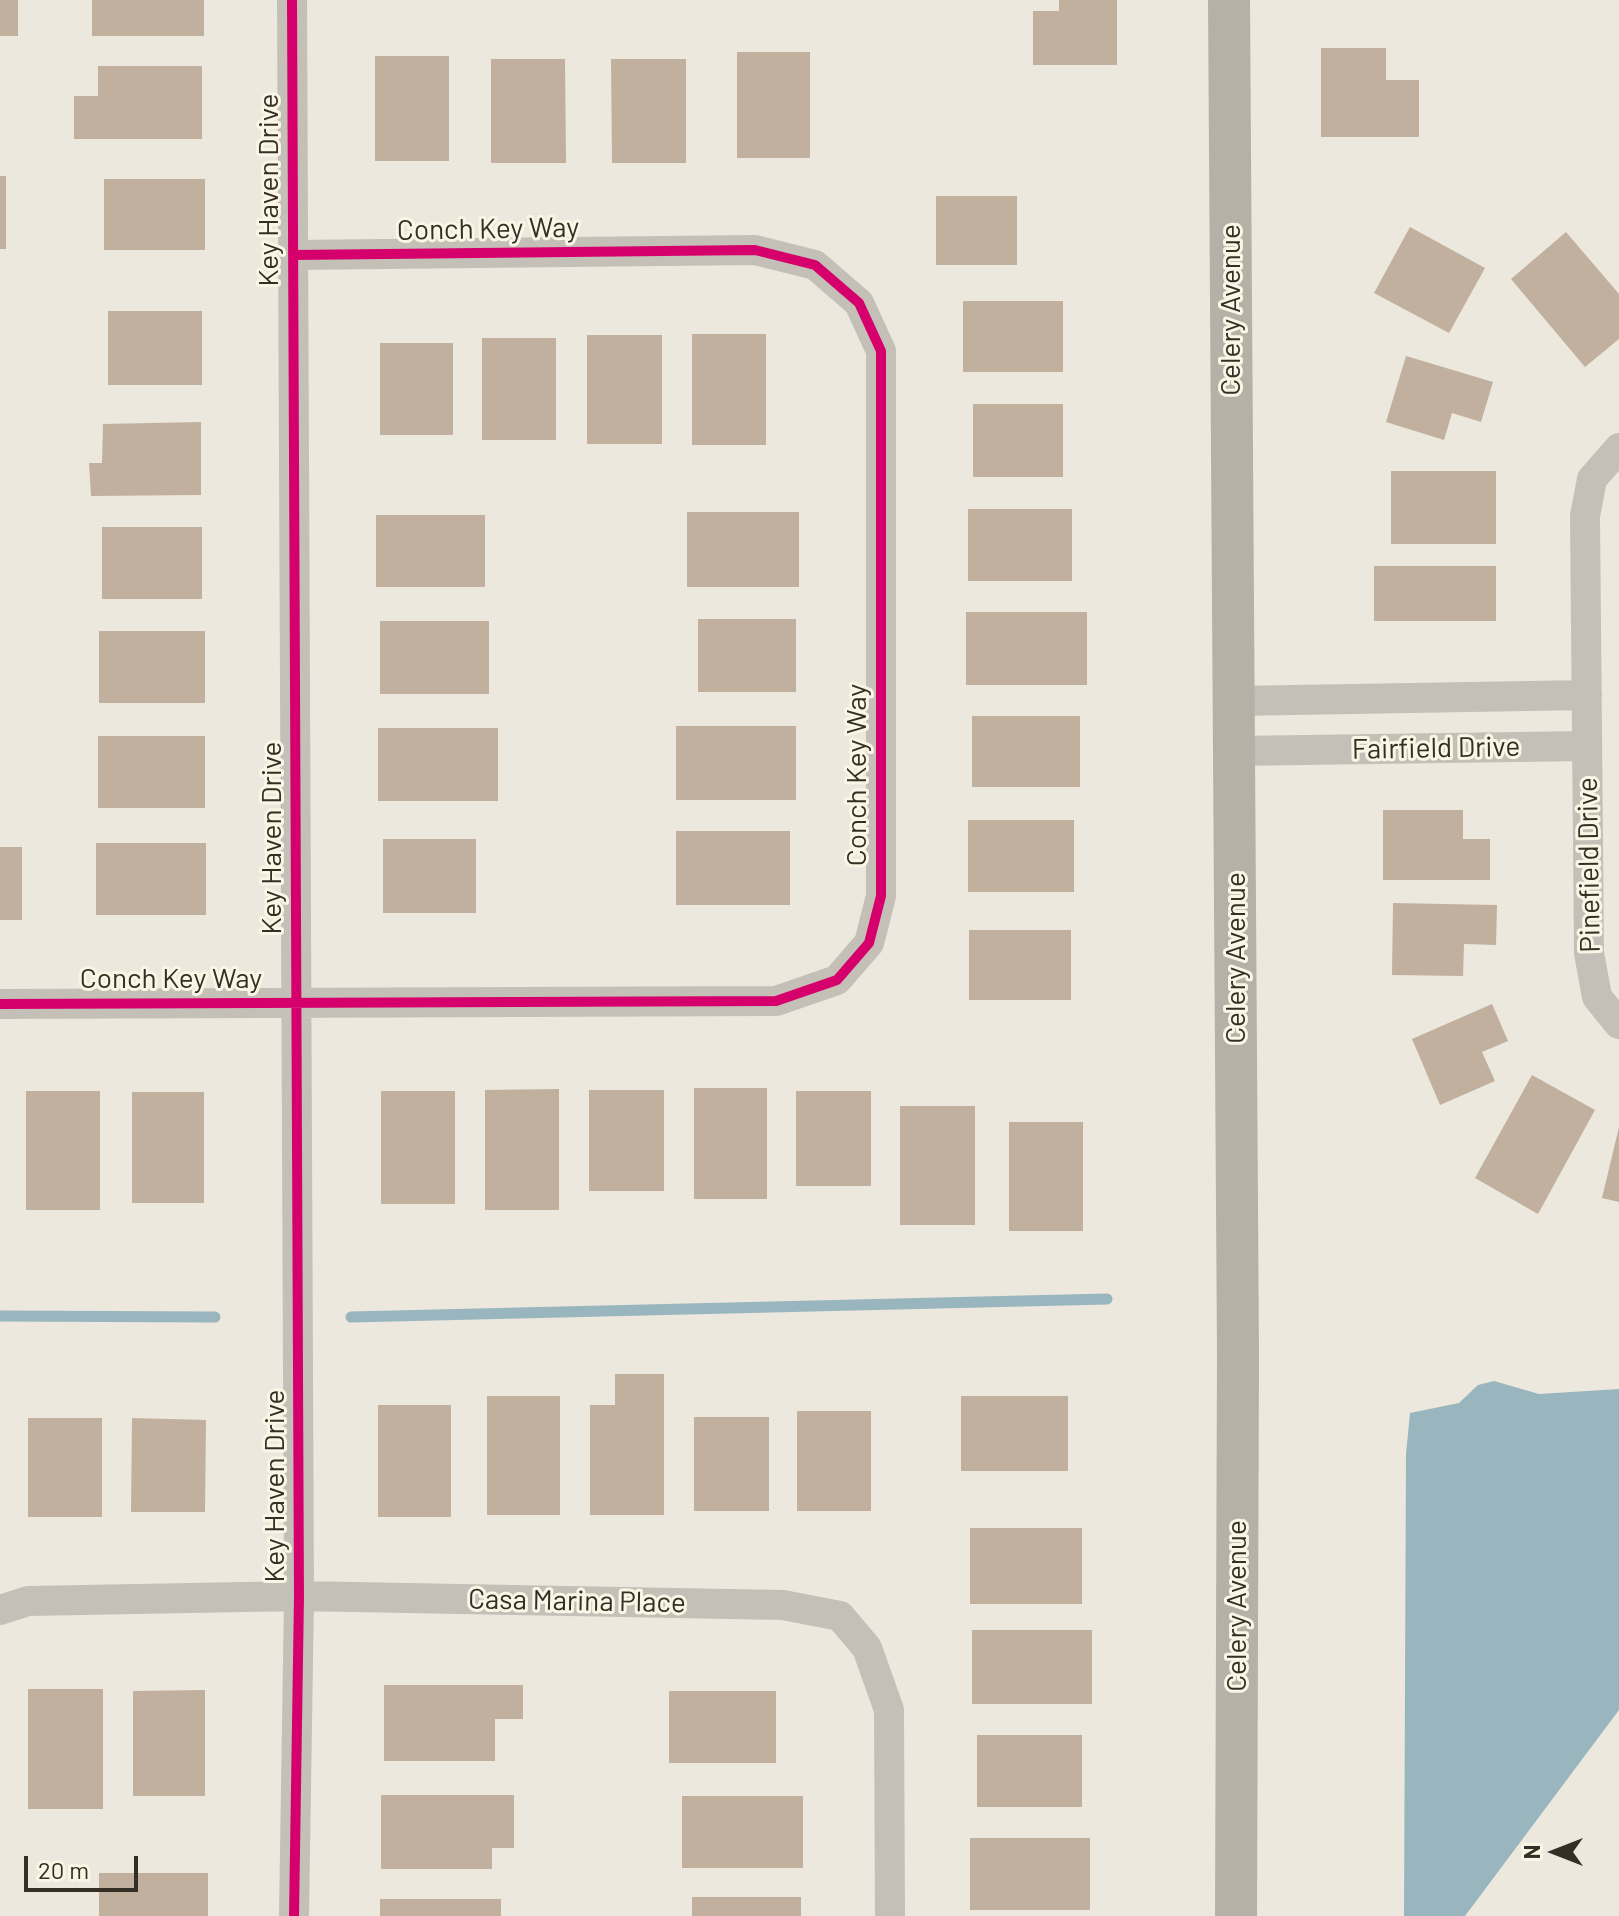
<!DOCTYPE html>
<style>
body{margin:0}
#map{position:relative;width:1619px;height:1916px;overflow:hidden;background:#ece8dd;font-family:Barlow,sans-serif}
canvas{display:block}
.north{position:absolute;left:1515px;top:1812px;width:80px;height:80px;-webkit-text-stroke:6px #faf5e4;paint-order:stroke;rotate:270deg;font-size:22px;font-weight:700;line-height:32px;text-align:center;color:#352e25}
.north::after{content:'';display:block;margin:auto;width:28px;height:36px;background:#352e25;clip-path:polygon(50% 0,100% 100%,50% 72%,0 100%)}
.scale{position:absolute;left:24px;top:1856px;width:114px;height:36px;box-sizing:border-box;border:4px solid #352e25;border-top:0;padding-left:10px;font-size:24px;line-height:28px;white-space:nowrap;color:#352e25;-webkit-text-stroke:6px #faf5e4;paint-order:stroke}
</style>
<div id="map">
<canvas width="1619" height="1916"></canvas>
<div class="north">N</div>
<div class="scale">20 m</div>
</div>
<script>
const g = document.querySelector('canvas').getContext('2d');
g.lineJoin = 'round';
function fill(path, color) {
  g.fillStyle = color;
  g.fill(path, 'evenodd');
}
function stroke(path, color, width, dash) {
  g.strokeStyle = color;
  g.lineWidth = width;
  g.lineCap = dash ? 'butt' : 'round';
  g.setLineDash(dash || []);
  g.stroke(path);
}
function label(font, color, halo, rows, align = 'center') {
  g.font = font + ' Barlow,sans-serif';
  g.lineWidth = 6;
  g.setLineDash([]);
  g.textBaseline = 'middle';
  g.strokeStyle = halo;
  g.fillStyle = color;
  for (const [text, x, y, turn = 0] of rows) {
    g.save();
    g.translate(x, y);
    g.rotate((+turn || 0) * Math.PI / 180);
    g.textAlign = isNaN(turn) ? turn : align;
    if (halo) g.strokeText(text, 0, 0);
    g.fillText(text, 0, 0);
    g.restore();
  }
}
const water = new Path2D(`
 M1494 1381 1539 1394 1619 1389V1710L1465 1916H1404L1406 1454 1410 1413 1459 1403 1478 1385Z`);
const stream = new Path2D(`
 M0 1316 215 1317
 M351 1317 1107 1299`);
const building = new Path2D(`
 M0 0H18V36H0Z
 M92 0H204V36H92Z
 M1059 0H1117V65H1033V11H1059Z
 M1321 48H1386V80H1419V137H1321Z
 M737 52H810V158H737Z
 M375 56H449V161H375Z
 M491 59H565L566 163H491Z
 M611 59H686V163H612Z
 M98 66H202V139H74V96H98Z
 M0 176H6V249H0Z
 M104 179H205V250H104Z
 M936 196H1017V265H936Z
 M1410 227 1485 268 1449 333 1374 293Z
 M1566 232 1619 294V339L1585 367 1511 279Z
 M963 301H1063V372H963Z
 M108 311H202V385H108Z
 M692 334H766V445H692Z
 M587 335H662V444H587Z
 M482 338H556V440H482Z
 M380 343H453V435H380Z
 M1406 356 1493 382 1481 422 1452 413 1444 440 1386 422Z
 M973 404H1063V477H973Z
 M201 422V495L91 496 89 463H102L103 424Z
 M1391 471H1496V544H1391Z
 M968 509H1072V581H968Z
 M687 512H799V587H687Z
 M376 515H485V587H376Z
 M102 527H202V599H102Z
 M1374 566H1496V621H1374Z
 M966 612H1087V685H966Z
 M698 619H796V692H698Z
 M380 621H489V694H380Z
 M99 631H205V703H99Z
 M972 716H1080V787H972Z
 M676 726H796V800H676Z
 M378 728H498V801H378Z
 M98 736H205V808H98Z
 M1383 810H1463V839H1490V880H1383Z
 M968 820H1074V892H968Z
 M676 831H790V905H676Z
 M383 839H476V913H383Z
 M96 843H206V915H96Z
 M0 847H22V920H0Z
 M1393 903 1497 905 1496 945 1464 944 1463 976 1392 975Z
 M969 930H1071V1000H969Z
 M1492 1004 1508 1041 1482 1052 1495 1081 1440 1105 1412 1039Z
 M1532 1075 1595 1110 1538 1214 1475 1178Z
 M694 1088H767V1199H694Z
 M559 1089V1210H485V1090Z
 M589 1090H664V1191H589Z
 M26 1091H100V1210H26Z
 M381 1091H455V1204H381Z
 M796 1091H871V1186H796Z
 M132 1092H204V1203H132Z
 M900 1106H975V1225H900Z
 M1009 1122H1083V1231H1009Z
 M1619 1127V1202L1602 1198Z
 M615 1374H664V1515H590V1405H615Z
 M487 1396H560V1515H487Z
 M961 1396H1068V1471H961Z
 M378 1405H451V1517H378Z
 M797 1411H871V1511H797Z
 M694 1417H769V1511H694Z
 M28 1418H102V1517H28Z
 M132 1418 206 1420 205 1512H131Z
 M970 1528H1082V1604H970Z
 M972 1630H1092V1704H972Z
 M384 1685H523V1719H495V1761H384Z
 M28 1689H103V1809H28Z
 M205 1690V1796H133V1691Z
 M669 1691H776V1763H669Z
 M977 1735H1082V1807H977Z
 M381 1795H514V1848H492V1869H381Z
 M682 1796H803V1868H682Z
 M970 1838H1090V1910H970Z
 M99 1873H208V1916H99Z
 M692 1897H801V1916H692Z
 M380 1899H501V1916H380Z`);
const street = new Path2D(`
 M292 0 299 1596 294 1916
 M1619 448 1592 479 1585 516 1589 953 1597 997 1619 1024
 M1234 701 1587 695
 M1234 751 1587 746
 M0 1004 776 1001 837 980 869 943 881 896V351L859 303 815 265 755 250 293 255
 M0 1610 28 1601 299 1596 783 1605 840 1616 867 1648 889 1710 890 1916`);
const secondary = new Path2D(`
 M1229 0 1238 1355 1236 1916`);
const cycleway = new Path2D(`
 M292 0 299 1596 294 1916
 M0 1004 776 1001 837 980 869 943 881 896V351L859 303 815 265 755 250 293 255`);
const streetNames = [
 ["Key Haven Drive",269,190,-90],
 ["Conch Key Way",488,229,-1],
 ["Celery Avenue",1231,310,-90],
 ["Fairfield Drive",1436,748,-1],
 ["Conch Key Way",857,775,-90],
 ["Key Haven Drive",272,838,-90],
 ["Pinefield Drive",1589,865,-91],
 ["Celery Avenue",1236,958,-90],
 ["Conch Key Way",171,979],
 ["Key Haven Drive",275,1486,-90],
 ["Casa Marina Place",577,1601,1],
 ["Celery Avenue",1237,1606,-90]
];
fill(water, '#99b5be');
stroke(stream, '#99b5be', 11);
fill(building, '#c1b09e');
stroke(street, '#c4c0b7', 30);
stroke(secondary, '#b5b1a7', 42);
stroke(cycleway, '#d6006c', 10);
label('28px', '#352e25', '#faf5e4', streetNames);
</script>
